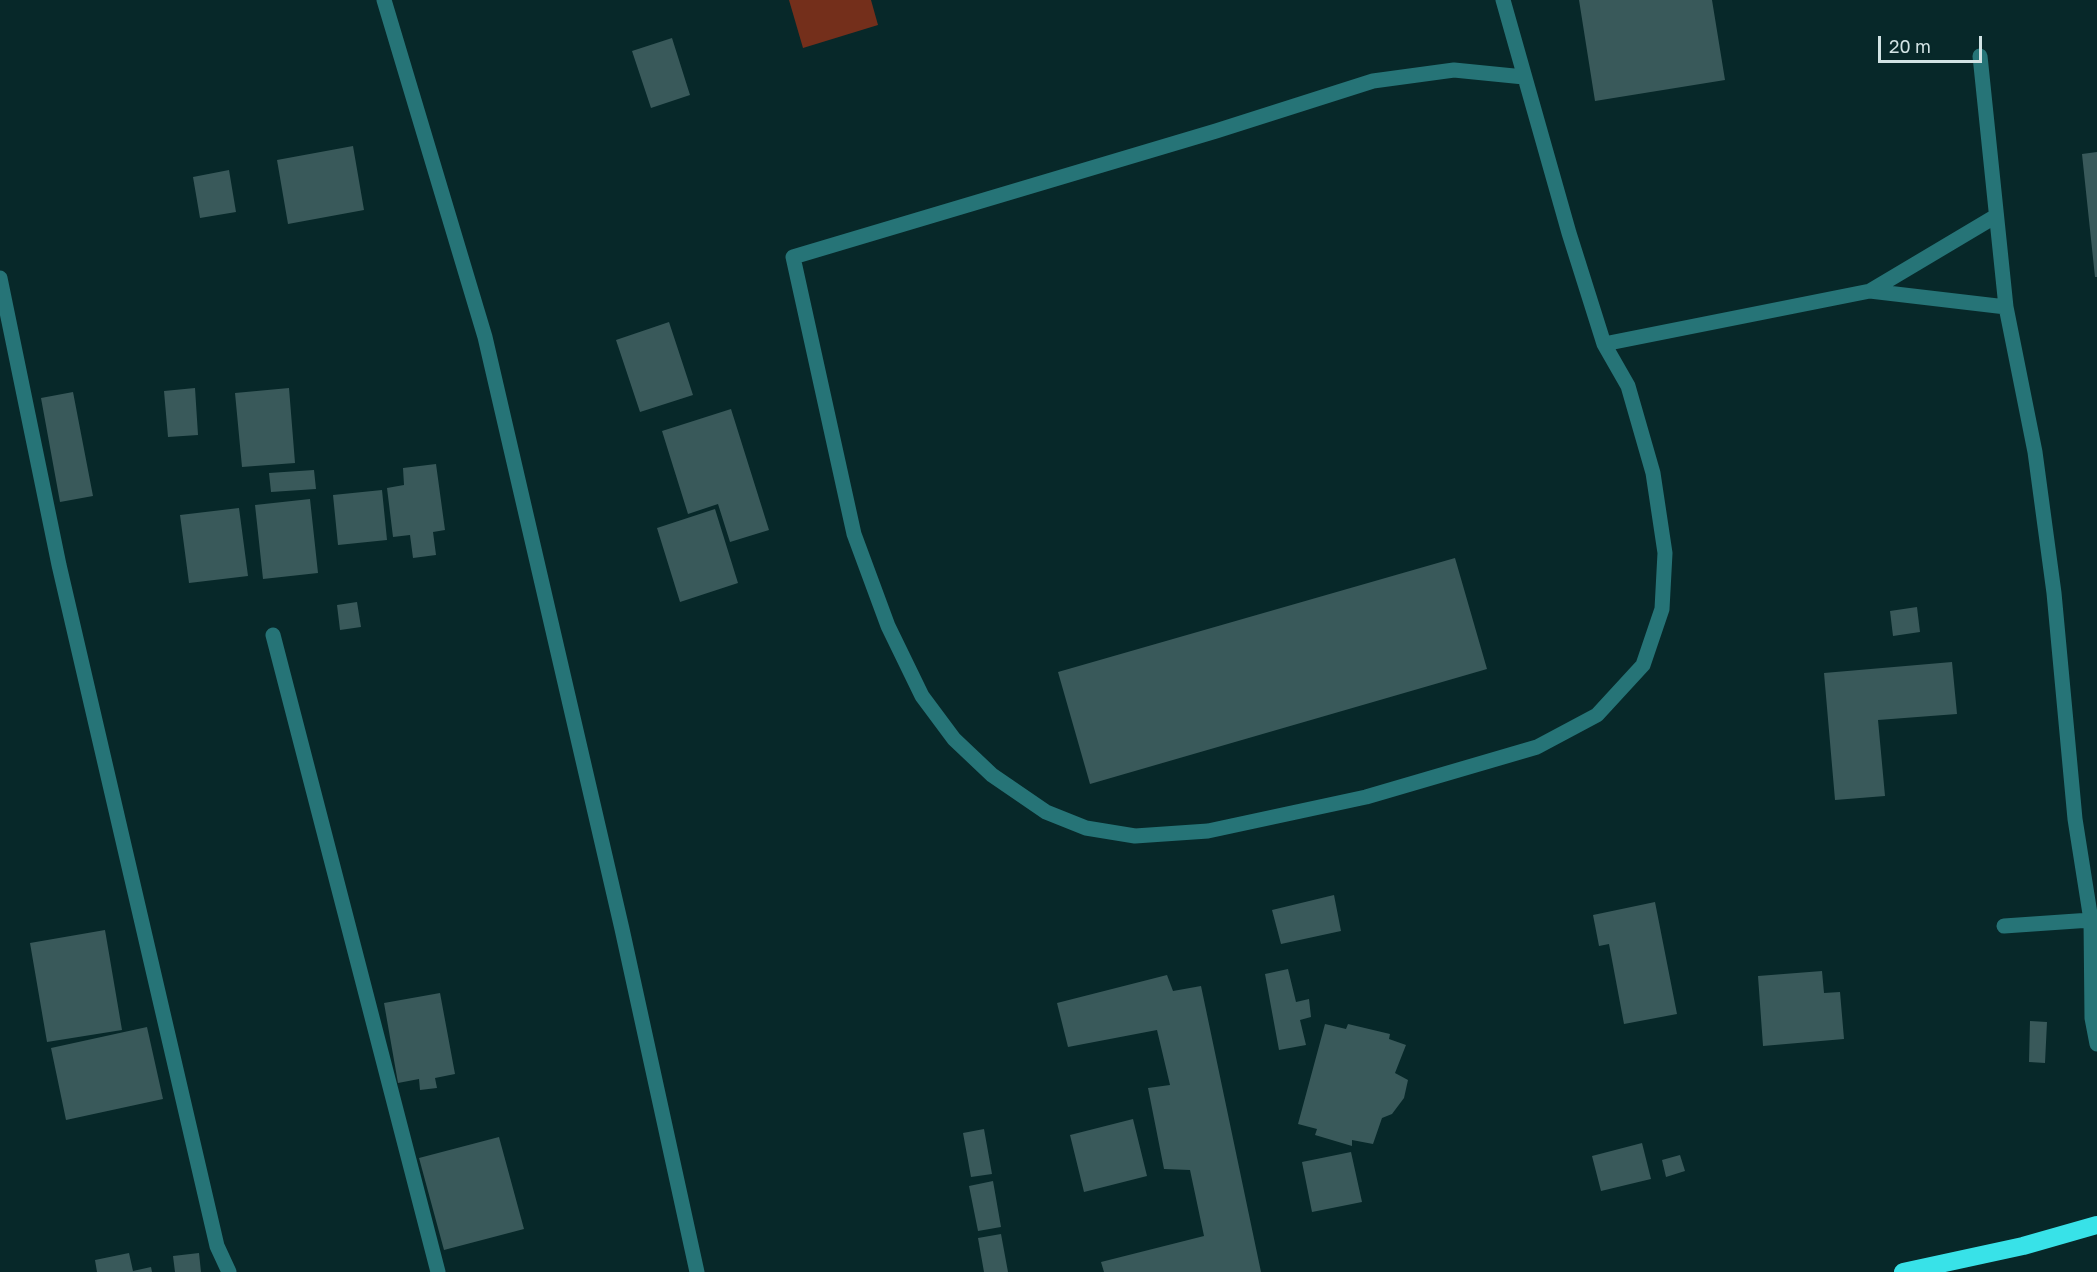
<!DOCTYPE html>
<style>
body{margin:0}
#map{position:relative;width:2097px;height:1272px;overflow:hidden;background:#072829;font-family:"Golos Text",sans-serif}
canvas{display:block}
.scale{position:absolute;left:1878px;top:36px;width:104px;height:27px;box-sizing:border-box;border:3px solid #d2e3e4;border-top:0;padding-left:8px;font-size:18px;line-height:21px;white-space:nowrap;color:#d2e3e4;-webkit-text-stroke:4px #072829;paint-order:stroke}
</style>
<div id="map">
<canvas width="2097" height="1272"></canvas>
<div class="scale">20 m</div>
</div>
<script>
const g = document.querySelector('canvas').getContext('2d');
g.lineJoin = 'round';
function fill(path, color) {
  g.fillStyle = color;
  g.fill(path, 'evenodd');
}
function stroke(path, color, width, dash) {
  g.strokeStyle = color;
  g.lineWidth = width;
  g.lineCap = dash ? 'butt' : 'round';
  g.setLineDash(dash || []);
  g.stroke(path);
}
const green = new Path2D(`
 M789 0H871L878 25 803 48Z`);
const building = new Path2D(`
 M1579 0H1712L1725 80 1595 101Z
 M672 38 690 95 651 108 632 51Z
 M353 146 364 210 288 224 277 160Z
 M2097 152V277H2095L2082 154Z
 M229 170 236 212 200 218 193 177Z
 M669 322 693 395 640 412 616 340Z
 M195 388 198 435 168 437 164 391Z
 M289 388 295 463 242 467 235 393Z
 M73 392 93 496 60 502 41 398Z
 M731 409 769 530 730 542 718 504 688 514 662 431Z
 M436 464 445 530 433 532 436 555 413 558 410 535 393 537 387 488 404 485 403 468Z
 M314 470 316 489 271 492 269 473Z
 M382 490 387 540 338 545 333 495Z
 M310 499 318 573 263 579 255 505Z
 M239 508 248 576 189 583 180 515Z
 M715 509 738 583 680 602 657 528Z
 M1455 558 1487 669 1090 784 1058 672Z
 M357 602 361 627 340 630 337 605Z
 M1917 607 1920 632 1893 636 1890 611Z
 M1952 662 1957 714 1878 720 1885 796 1835 800 1824 673Z
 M1334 895 1341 931 1281 944 1272 910Z
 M1655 902 1677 1014 1624 1024 1609 944 1599 946 1593 915Z
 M105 930 122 1030 47 1042 30 943Z
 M1288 969 1296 1002 1309 999 1311 1017 1300 1020 1306 1045 1279 1050 1265 974Z
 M1822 971 1824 993 1840 992 1844 1039 1763 1046 1758 976Z
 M1167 975 1173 991 1201 986 1261 1272H1104L1101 1262 1204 1236 1190 1170 1164 1169 1148 1088 1170 1085 1157 1030 1068 1047 1057 1003Z
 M440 993 455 1074 435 1078 437 1088 420 1090 419 1079 398 1083 384 1003Z
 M2030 1021 2047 1022 2045 1063 2029 1062Z
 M1325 1024 1346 1029 1348 1024 1390 1034 1389 1039 1406 1045 1395 1073 1408 1080 1404 1098 1392 1114 1382 1118 1373 1144 1352 1140V1146L1315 1135 1317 1129 1298 1124Z
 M147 1027 163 1099 66 1120 51 1048Z
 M1133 1119 1147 1176 1084 1192 1070 1135Z
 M984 1129 992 1174 971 1177 963 1133Z
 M499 1137 524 1229 444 1250 419 1158Z
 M1642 1143 1651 1179 1601 1191 1592 1156Z
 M1351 1152 1362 1202 1312 1212 1302 1162Z
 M1680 1155 1685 1171 1666 1177 1662 1160Z
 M993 1181 1001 1227 978 1231 969 1186Z
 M1001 1234 1008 1272H984L978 1238Z
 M129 1253 133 1271 151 1267 152 1272H97L95 1260Z
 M199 1253 201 1272H175L173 1256Z`);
const minor = new Path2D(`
 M384 0 485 337 622 929 697 1272
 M1503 0 1569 233 1604 344 1628 386 1653 473 1665 553 1662 609 1643 665 1597 715 1537 747 1366 797 1208 831 1135 836 1086 828 1046 812 992 775 954 739 922 696 888 626 854 534 793 257 1216 131 1373 81 1454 70 1524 77
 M1980 56 2006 307 2035 452 2054 593 2075 819 2091 920 2092 1018 2097 1044
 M0 278 59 565 217 1246 229 1272
 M1870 291 1996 216
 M1604 344 1870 291 2006 307
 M273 635 438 1272
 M2004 926 2091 920`);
const highway = new Path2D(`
 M1903 1272 2023 1246 2097 1225`);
fill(green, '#742f1b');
fill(building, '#39595a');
stroke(minor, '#267477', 15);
stroke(highway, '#38e2e8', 18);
</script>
